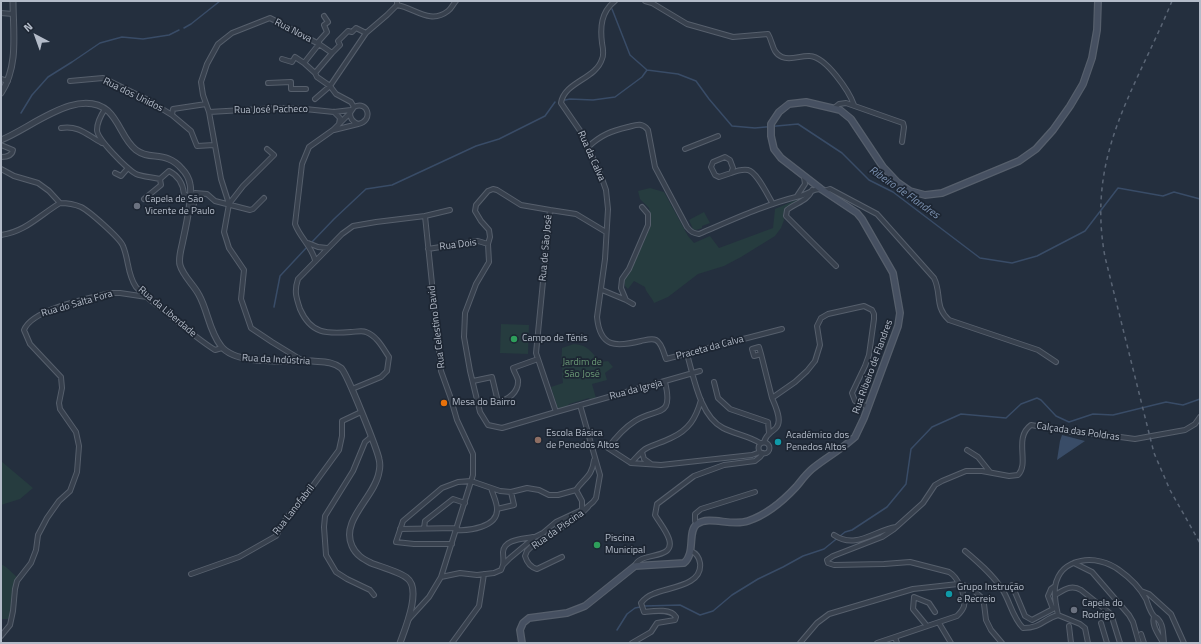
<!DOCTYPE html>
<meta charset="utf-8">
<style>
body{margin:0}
#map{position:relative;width:1201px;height:644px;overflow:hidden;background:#242f3e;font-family:"Titillium Web",sans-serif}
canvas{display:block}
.frame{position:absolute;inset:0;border:2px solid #b4bcc9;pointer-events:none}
.north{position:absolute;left:16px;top:16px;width:40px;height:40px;-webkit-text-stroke:3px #1d2633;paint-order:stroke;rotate:319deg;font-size:11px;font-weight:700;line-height:16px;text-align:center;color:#b4bcc9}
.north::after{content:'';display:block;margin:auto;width:14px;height:18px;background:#b4bcc9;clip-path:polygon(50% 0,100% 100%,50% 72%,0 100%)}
</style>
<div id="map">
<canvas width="1201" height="644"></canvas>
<div class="frame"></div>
<div class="north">N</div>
</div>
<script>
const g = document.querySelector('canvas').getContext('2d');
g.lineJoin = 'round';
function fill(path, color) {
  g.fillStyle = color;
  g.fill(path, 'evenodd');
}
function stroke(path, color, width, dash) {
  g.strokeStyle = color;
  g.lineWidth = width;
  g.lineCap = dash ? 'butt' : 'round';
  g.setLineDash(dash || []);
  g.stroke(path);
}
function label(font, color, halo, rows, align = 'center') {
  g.font = font + ' "Titillium Web",sans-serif';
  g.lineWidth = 3.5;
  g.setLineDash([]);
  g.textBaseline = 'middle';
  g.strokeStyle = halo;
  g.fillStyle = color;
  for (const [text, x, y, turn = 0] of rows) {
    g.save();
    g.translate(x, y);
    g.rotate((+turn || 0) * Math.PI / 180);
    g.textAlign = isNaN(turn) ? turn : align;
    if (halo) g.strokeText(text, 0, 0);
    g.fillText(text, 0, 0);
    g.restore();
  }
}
const green = new Path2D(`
 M650 188 664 192 688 236 694 243 710 236 719 248 773 228 775 209 803 197 786 208 783 214 784 220 781 228 775 236 741 257 724 266 698 274 668 297 654 303C652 297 646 293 645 287L634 281 628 289 625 286 624 281 643 244 651 225 649 208 640 199 638 191Z
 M704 212 710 223 702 226V228L696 230 693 229 689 220Z
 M501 324 529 325 528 354 500 353Z
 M574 344C588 345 592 352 599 362L608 361 613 367 605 373 607 380 592 384 596 398 590 400 589 398 569 404 567 407 558 409 551 387 563 383 562 373 563 372C560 361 562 359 562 348Z
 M1 461 33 488 20 499 1 505Z
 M1 564 6 567 19 579 12 598 13 611 9 619H1Z`);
const water = new Path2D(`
 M1062 435 1085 441 1057 460 1060 441Z`);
const stream = new Path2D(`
 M612 9 630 55 647 70 678 74 696 81 709 99 732 126 755 128 798 124 842 153 869 180 893 192 980 258 1012 263 1037 256 1085 231 1118 188 1163 196 1174 192 1200 199
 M184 28 191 24 220 1
 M565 100 570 99 593 100 615 97 642 77 647 70
 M21 113 32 95 48 77 72 62 100 43 122 37 143 39 169 35 179 30
 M312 242 334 219 366 189 392 185 476 146 499 139 545 116 555 102
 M274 307 280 276 308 246
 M617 630 627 614 635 608 645 606 680 605 700 615 713 611 732 595 758 579 783 567 803 556 824 549 845 532 852 530 887 507 906 484 911 449 932 427 961 414 1006 418 1021 404 1037 398 1041 400 1056 416 1069 422 1093 414 1113 415 1166 402 1183 405 1200 399`);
const minor = new Path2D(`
 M615 1C601 12 600 27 602 43 603 48 604 55 602 59 596 79 564 82 561 103L581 132 600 173 606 190 608 209 605 259 597 317C600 348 616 347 641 341 646 340 652 338 656 340 662 343 664 354 666 359L782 329
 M645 1 652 3 687 24 733 37 768 34C773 42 772 53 782 57 791 61 801 55 810 56 826 57 849 91 854 105
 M397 5C415 8 430 25 448 11 452 8 453 4 456 1
 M1 13 13 14
 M324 16 328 22 324 25 327 32 319 41V44L332 53 340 45 338 41 348 31 352 32 356 28 366 33
 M282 59 292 62 295 57 304 63
 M315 73 317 77 330 86 336 94 351 102 354 107
 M1 79 8 81
 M70 81 103 78 146 99 172 115 191 131 197 146 214 145
 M268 83 291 82V89H306
 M315 99 330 86 366 33 387 15 397 5V1
 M834 108 839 104 846 103 900 122 903 123 904 127 902 142
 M105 109C101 115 97 122 97 130 97 139 127 169 136 174 143 177 152 177 160 179
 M209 112 278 108 305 109 334 112 351 110
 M334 112 340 118 339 124
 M172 115 173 109 206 104
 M61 128C79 125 87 135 102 143
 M334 130 358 124
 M1 145 13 150C12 156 6 157 1 157
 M588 147C601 135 611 131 628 127 636 125 642 122 648 130L655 167 687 227C691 232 693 233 699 234 732 220 766 204 800 196 808 194 812 189 821 189
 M685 149 718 136
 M1 169 14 176 38 183 49 191 60 203
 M115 173 121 176 128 168
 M731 173 719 177 715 175 711 167 713 162 725 157 730 160 733 168 731 173C736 171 742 169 748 170 757 172 768 196 773 204
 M493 189 497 190 521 205 550 210 536 353 556 412 502 428 488 425 480 412 470 371 464 337 465 313 476 284 489 262 488 244 490 237 489 230 481 221 475 211 476 205 488 191Z
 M812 190C808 201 795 203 787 210L786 216 836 266
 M824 191 830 189 877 214 934 278C942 294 934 306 949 320L1038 350 1056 362
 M797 196 805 184 804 177
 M144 199 161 185 160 179 169 171C179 176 183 184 184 194L190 197
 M60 203C68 203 74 204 81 207 89 211 120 238 123 246 129 260 127 274 136 287 143 295 153 302 162 309 179 323 196 338 215 350L222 348
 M229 204 243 186 274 155 267 149
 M189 210 194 204 195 193 207 194 215 201 250 210 253 209 264 198
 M550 210 576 214 606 232
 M425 216 450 210
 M1 235C25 232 40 215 60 203
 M308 243 318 247 327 248
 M428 249 478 241 488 244
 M315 260C311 245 300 238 295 224L302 164 309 147 333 130 350 113 354 107C368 100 374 121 358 124 353 122 350 119 350 113
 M602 290 626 300 621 288 622 279 629 269 648 225V214L642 207
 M626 300 633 304
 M687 354C694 378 700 416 723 428 735 434 749 436 760 443
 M761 354 754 356 752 349 759 347 761 354 772 398
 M303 361 272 342 251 328 241 299 244 270 229 248 224 232 229 204 221 179 209 112 203 95 201 82 207 64 218 44 232 33 270 18 319 44 304 63 315 73 332 53
 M473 381 492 377 498 402C508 400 519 392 518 380 517 376 514 372 513 368L538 359
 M665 382C674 419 657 407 635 421 624 428 616 437 608 448L631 463C636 458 641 451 647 448 655 444 663 442 671 438 689 430 696 418 701 400
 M714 382 718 398 730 409 768 422 769 433
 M352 389 381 377 387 371 389 357C383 348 377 336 366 332 362 330 355 332 351 332 326 334 311 334 300 309 296 297 294 291 298 279L342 234 353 226 376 222 425 216 441 371 450 396 457 420 473 454V475L441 577 429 597 409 619
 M556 412 700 371
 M371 437 365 442 353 471 325 516 324 527 326 555 336 572 347 579 370 590 374 595
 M764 442C767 433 770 434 776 428 783 421 775 405 772 398L795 382 807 371 815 361 820 345 817 326 821 318 828 314 864 306 872 310 874 314V319L869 355 865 366 852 393 855 401 868 407
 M758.5 448a5.5 5.5 0 1 1 11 0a5.5 5.5 0 1 1-11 0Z
 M967 450 978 457 990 472
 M642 452 644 459 651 464
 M631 463 661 465 752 455 760 452
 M576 490C584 478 592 477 594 460
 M576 490 582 501V509
 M497 509 514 505 511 492
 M697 524 695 521V514L701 509 755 492
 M424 528 425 521 453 499 465 503
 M400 529 457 528
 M456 530C469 531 498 527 497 509 497 502 493 495 491 488
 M834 535C856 550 875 530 896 527
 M452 544H414L396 542 403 521 442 488 458 482 471 481 500 491 511 492 527 488 539 490 549 495H558L576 490
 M965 551C978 562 992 574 1002 589 1010 601 1012 617 1023 628 1042 628 1043 619 1058 615
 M562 557 537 569C530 567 527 563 525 556L527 551 532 546 579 516 588 507
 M1074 563 1092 572 1129 615 1133 622 1139 643
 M503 565C504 560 503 556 503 552 504 539 523 539 533 537
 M635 566C639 551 676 561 669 539 666 530 659 522 655 515L657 504 694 476 724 465 755 461 760 457 763 453
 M191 574 239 557 276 536 287 517 309 491 339 450 342 436V421L361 412
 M441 577 460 573 477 575 494 573 501 570 503 565 510 558 535 537 543 533 556 522 586 508 593 502 596 498 600 475 580 405
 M1012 585 1025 616 1032 620 1053 609
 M1141 591 1149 594 1171 614 1184 643
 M1055 595C1064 590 1071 584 1081 590L1111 614 1120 643
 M1055 608 1053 609 1048 596 1051 589 1055 586
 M1058 615C1056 606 1054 596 1055 587 1060 556 1098 554 1119 570 1129 577 1140 588 1146 599 1148 604 1150 612 1154 616 1155 617 1157 618 1158 619 1164 625 1163 636 1164 643
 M1058 615 1080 624 1085 628 1088 643
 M1154 617C1151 625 1159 635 1163 643
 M939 623 951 643
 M1101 623 1107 643
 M927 626 913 609 914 597 929 603 935 612
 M1069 626 1071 643
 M1141 634 1144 643
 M1 636 10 625 13 611 15 589 17 581 31 563 36 550 38 535 47 518 59 501 70 491 77 472 79 446 76 432 60 409 59 403 62 388 61 377 30 344 24 330C32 309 89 298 110 293H120L147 297
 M895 637 897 643
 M452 643 479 606 484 574
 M632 643 651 632 657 623 675 620 676 617C671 608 653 611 644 612L641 603C644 599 648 596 653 594 668 587 703 586 700 563 699 557 696 553 691 551
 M800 643 817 623 829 614 913 589 958 584 970 587 982 598 984 604 986 620 991 630 1002 643
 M877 643 957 616C960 613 963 610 964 606 966 596 958 577 949 572L910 562 884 564 834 565 828 563 827 560 833 556 882 537 894 529 923 503 935 485 942 481 966 471H982L1009 476 1018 475C1030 463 1013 438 1031 425L1071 432 1098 434 1135 439 1185 430 1195 424 1200 417`);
const tertiary = new Path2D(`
 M1 93C19 66 13 31 13 1
 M1 140C30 129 78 86 108 111 120 122 123 140 136 150 150 161 166 150 182 169 186 173 189 179 190 184 193 196 186 226 183 240 182 247 178 257 180 265 183 276 194 285 199 295 208 311 209 331 221 346 236 366 288 360 312 361 322 362 332 361 341 368 347 373 377 449 379 459 380 463 380 468 379 472 375 497 340 520 352 546 356 555 363 559 371 563 381 567 400 572 407 578 422 589 405 629 400 643`);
const secondary = new Path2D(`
 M522 643 520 630 523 623 529 618 567 613 585 606 635 566 684 563C696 553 687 531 697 524 710 515 731 527 748 521 766 515 783 501 796 487 801 481 806 474 812 469 824 459 837 452 849 442L855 437 864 418 898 326 900 313 893 273 862 219 857 213 821 189 781 158 774 149 771 136V124L779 112 789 104 806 102 840 110 851 119 883 167 897 182 910 191 925 195 942 193 1019 161 1036 149 1053 130 1070 106 1083 84 1092 58 1097 30 1098 1`);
const rail = new Path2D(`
 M1172 1C1135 91 1086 154 1105 257L1154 453 1170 490 1200 543`);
const markers = [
 [137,206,4,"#6b7280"],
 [514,339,4,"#2e9e5b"],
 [444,403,4,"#e8710a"],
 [538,440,4,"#8d6e63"],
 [778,442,4,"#0f9aa8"],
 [597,545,4,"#2e9e5b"],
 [949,594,4,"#0f9aa8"],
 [1074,610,4,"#6b7280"]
];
const streetNames = [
 ["Rua Nova",293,31,27],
 ["Rua dos Unidos",133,95,26],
 ["Rua José Pacheco",271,110,-1],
 ["Rua da Calva",591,156,66],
 ["Rua Dois",458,245,-7],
 ["Rua de São José",546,248,-85],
 ["Rua do Salta Fora",77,304,-16],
 ["Rua da Liberdade",167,312,40],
 ["Rua Celestino David",437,327,-97],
 ["Praceta da Calva",710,348,-15],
 ["Rua da Indústria",276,360,3],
 ["Rua Ribeiro de Flandres",873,367,-70],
 ["Rua da Igreja",636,390,-15],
 ["Calçada das Poldras",1078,432,8],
 ["Rua Lanofabril",294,510,-52],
 ["Rua da Piscina",558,530,-35]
];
const poiNames = [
 ["Capela de São",145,200],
 ["Vicente de Paulo",145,212],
 ["Campo de Ténis",522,339],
 ["Mesa do Bairro",452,403],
 ["Escola Básica",546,434],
 ["de Penedos Altos",546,446],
 ["Académico dos",786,436],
 ["Penedos Altos",786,448],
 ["Piscina",605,539],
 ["Municipal",605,551],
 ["Grupo Instrução",957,588],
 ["e Recreio",957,600],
 ["Capela do",1082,604],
 ["Rodrigo",1082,616]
];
const parkNames = [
 ["Jardim de",582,363],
 ["São José",582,375]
];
const waterNames = [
 ["Ribeiro de Flandres",904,193,35]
];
fill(green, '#263c3f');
fill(water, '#394c67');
stroke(stream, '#394c67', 1.5);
stroke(minor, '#565f6c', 6);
stroke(tertiary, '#565f6c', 7);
stroke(secondary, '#565f6c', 8);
stroke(minor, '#38414e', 4);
stroke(tertiary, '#38414e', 5);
stroke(secondary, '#465061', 5.5);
stroke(rail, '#5a6575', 1.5, [4, 4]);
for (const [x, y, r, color] of markers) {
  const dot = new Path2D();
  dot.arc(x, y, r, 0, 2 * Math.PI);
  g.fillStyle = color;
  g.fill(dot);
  stroke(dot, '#1d2633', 1.5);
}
label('10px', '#b4bcc9', '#1d2633', streetNames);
label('10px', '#b4bcc9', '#1d2633', poiNames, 'left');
label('10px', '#6b9a76', '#1d2633', parkNames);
label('italic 11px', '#7c92b1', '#1d2633', waterNames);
</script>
